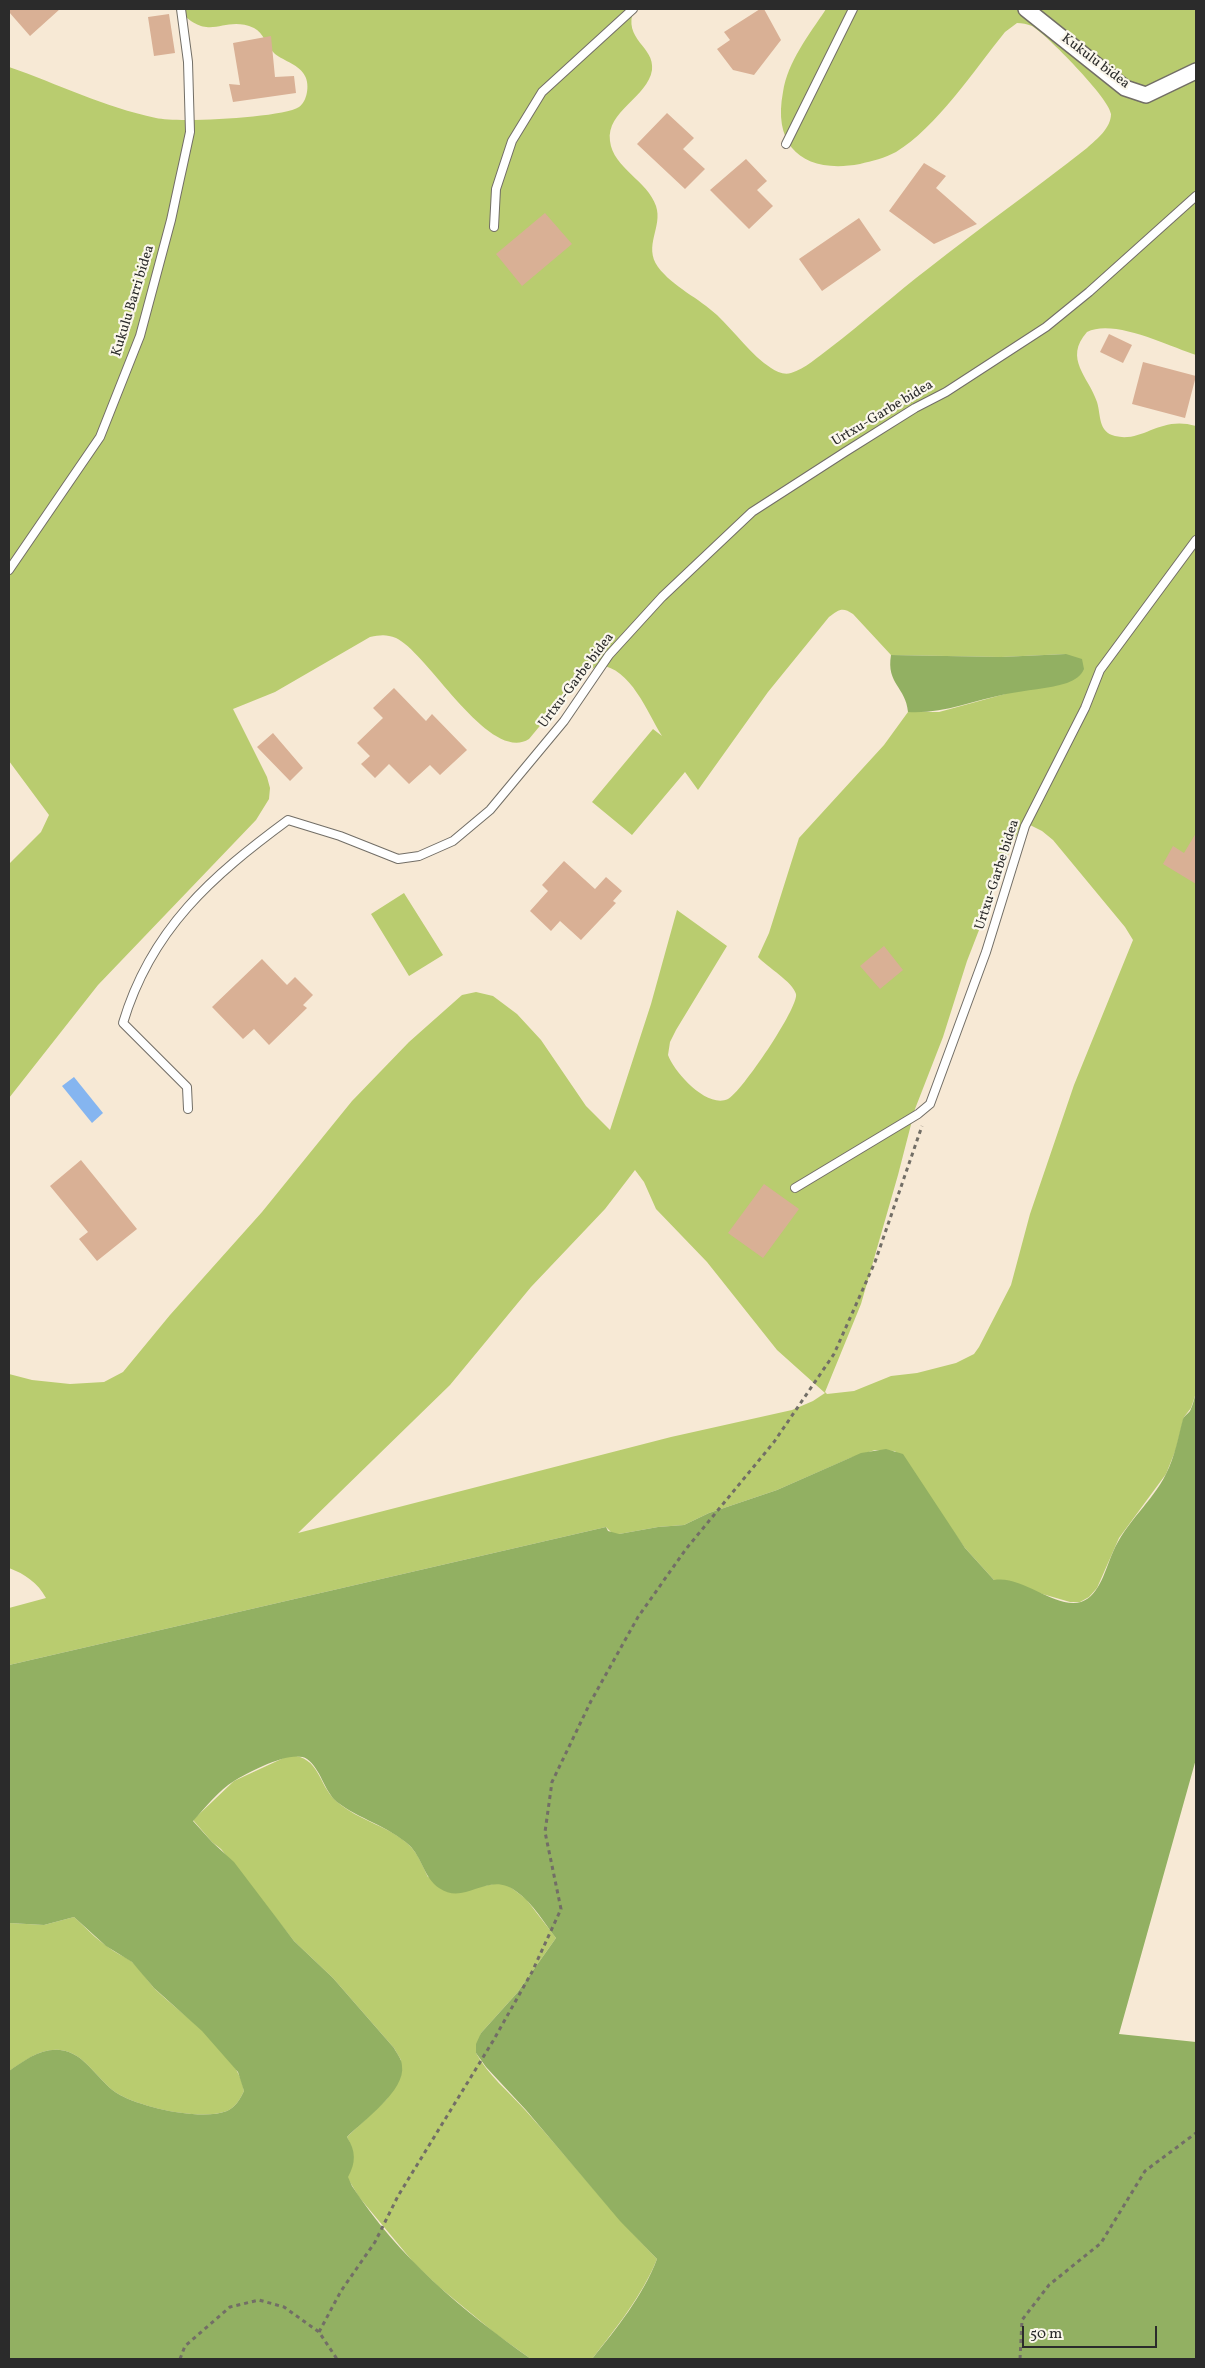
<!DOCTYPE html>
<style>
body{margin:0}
#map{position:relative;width:1205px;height:2368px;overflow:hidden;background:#f7e9d5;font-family:Vollkorn,serif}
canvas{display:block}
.frame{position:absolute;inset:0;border:10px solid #2b2b2b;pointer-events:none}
.scale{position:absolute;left:1022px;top:2326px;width:135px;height:22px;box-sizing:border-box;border:2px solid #2b2b2b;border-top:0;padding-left:6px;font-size:15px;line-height:18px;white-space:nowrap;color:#2b2b2b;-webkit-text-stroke:4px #fbf7ec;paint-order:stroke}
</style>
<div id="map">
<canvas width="1205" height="2368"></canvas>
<div class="frame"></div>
<div class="scale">50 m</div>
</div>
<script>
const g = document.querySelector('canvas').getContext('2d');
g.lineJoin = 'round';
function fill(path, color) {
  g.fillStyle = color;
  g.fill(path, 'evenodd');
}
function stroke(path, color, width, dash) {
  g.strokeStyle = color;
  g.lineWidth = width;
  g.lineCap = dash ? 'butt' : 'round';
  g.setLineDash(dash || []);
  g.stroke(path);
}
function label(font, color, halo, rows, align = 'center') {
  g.font = font + ' Vollkorn,serif';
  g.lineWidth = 4.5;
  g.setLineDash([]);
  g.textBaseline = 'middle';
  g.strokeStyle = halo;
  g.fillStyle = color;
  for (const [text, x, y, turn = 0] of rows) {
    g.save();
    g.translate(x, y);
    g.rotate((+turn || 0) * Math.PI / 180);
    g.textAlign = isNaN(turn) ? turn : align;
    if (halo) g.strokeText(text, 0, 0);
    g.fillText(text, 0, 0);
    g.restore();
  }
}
const green = new Path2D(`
 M178 9H634C622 40 655 46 652 70 648 97 606 111 610 141 613 168 648 181 656 206 663 227 643 246 658 267 673 287 699 298 717 315 735 332 751 355 771 368 777 372 784 375 791 373 805 369 819 356 830 348 864 322 895 294 929 268 981 227 1035 189 1087 148 1097 139 1111 128 1111 114 1110 99 1046 34 1032 26 1027 24 1022 23 1017 23L1005 32C975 69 936 128 896 152 885 158 872 161 860 164 806 174 772 149 783 92 788 61 809 35 826 9H1196V355C1169 346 1113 318 1087 332 1063 359 1089 377 1097 402 1101 415 1098 432 1115 436 1143 443 1160 415 1196 426V1393L1191 1408 1184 1417 1176 1449 1166 1474 1119 1538 1097 1588 1089 1597 1080 1602H1070L994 1580 965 1548 895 1451 875 1450 850 1458 777 1490 709 1513 684 1525 658 1527 619 1534H613L606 1527 9 1665V1608L46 1598C38 1583 25 1574 9 1568V1374L32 1380 70 1384 104 1382 123 1372 170 1315 262 1212 352 1101 409 1042 462 995 476 992 493 996 517 1014 541 1040 586 1106 610 1130 651 1004 677 910 727 946 676 1030 670 1042 668 1055C674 1072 707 1109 728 1099 741 1093 799 1007 796 994 793 982 767 967 758 957L769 933 799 838 884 745 908 712H939L1005 694 1066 654 1001 657 891 655 853 614C843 607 839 609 829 617L768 692 698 790 685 772 632 835 592 802 653 729 662 736C647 712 631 668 599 665L583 674 529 739C489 764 428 653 396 638 386 634 380 635 370 637L275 692 233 709 267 777 270 788 269 799 256 820 98 985 9 1098V864L41 832 49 815 9 761V67C58 84 104 107 156 118 177 123 282 118 299 107 307 102 310 85 305 76 300 65 284 61 275 54 266 46 264 33 254 28 222 14 210 45 178 9ZM1030 825 1042 831 1053 840 1125 927 1133 940 1074 1085 1030 1214 1011 1285 979 1347 974 1354 956 1363 917 1373 891 1376 854 1391 827 1394 825 1392 861 1304 898 1175 915 1109 943 1037 967 961 1012 845 1018 832ZM635 1170 644 1182 656 1209 707 1262 777 1350 825 1393 813 1401 792 1410 671 1437 298 1533 450 1385 531 1287 605 1209Z
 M404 893 443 955 409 976 371 914Z
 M290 1755C321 1758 317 1783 336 1801 358 1821 391 1826 411 1847 419 1856 423 1867 428 1877L483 1886 499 1883 509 1886 526 1899 556 1938 517 1993 481 2033 476 2053C488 2075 509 2092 526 2111 570 2160 611 2212 657 2259 642 2296 616 2328 592 2359H531L496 2334 438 2286 414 2263 359 2197 347 2177C354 2166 354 2149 347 2137L387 2099 401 2060 394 2048 333 1978 294 1941 221 1849 212 1842 193 1820 234 1781Z
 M74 1917C85 1927 96 1939 108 1947 115 1953 124 1956 131 1961 141 1969 147 1981 156 1990 183 2016 239 2053 244 2091 240 2099 236 2107 227 2111 201 2121 144 2108 120 2095 98 2083 87 2053 60 2050 40 2048 25 2061 9 2071V1923L44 1925Z`);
const forest = new Path2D(`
 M1066 654 1082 659 1084 669C1081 676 1075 680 1067 683 1048 689 1026 690 1006 694 972 701 943 714 908 712 906 687 886 684 891 655L1001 657Z
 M1196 1393V1759L1119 2034 1196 2042V2359H592C616 2329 643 2296 657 2259L620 2221 526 2110 486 2067 476 2053V2044L481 2033 517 1993 556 1938C544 1923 533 1903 517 1892 488 1869 466 1907 439 1888 424 1878 422 1857 409 1845 388 1826 359 1819 337 1802 324 1791 321 1769 307 1759 292 1749 249 1772 234 1781 219 1790 205 1808 193 1821L212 1842 234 1862 294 1941 333 1978 394 2048C397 2054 402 2059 402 2066 406 2090 363 2121 347 2137 356 2151 356 2163 348 2177L352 2186C398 2257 463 2311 531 2359H9V2071C24 2061 40 2048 60 2050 87 2053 98 2083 120 2095 144 2108 202 2121 227 2111 236 2107 240 2099 244 2091L238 2072 202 2031 154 1988 132 1962 106 1946 74 1917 44 1925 9 1923V1665L606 1527 608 1531 619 1534 658 1527 684 1525 709 1513 777 1490 861 1453 886 1449 903 1454 965 1548 994 1580C1023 1575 1054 1609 1081 1602 1100 1596 1106 1567 1113 1552 1126 1522 1152 1502 1166 1474 1175 1456 1178 1438 1183 1419 1184 1416 1188 1414 1190 1411 1193 1405 1194 1399 1196 1393Z`);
const water = new Path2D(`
 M74 1077 103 1113 92 1123 62 1086Z`);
const building = new Path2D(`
 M9 9H60L30 36 9 12Z
 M760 9H764L781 40 754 75 733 70 717 49 730 40 724 32Z
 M169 14 175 53 154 56 148 17Z
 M271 36 275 77 294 76 296 93 233 102 229 84 240 85 233 43Z
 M667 113 694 138 683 149 705 169 685 189 637 144Z
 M746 159 767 181 757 190 773 206 749 229 710 190Z
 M924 163 946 176 936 188 977 224 934 244 889 211Z
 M545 213 572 244 522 286 496 254Z
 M859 218 881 250 822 291 799 259Z
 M1109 334 1132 345 1123 363 1100 352Z
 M1143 362 1196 376 1185 418 1132 404Z
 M394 688 426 721 432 714 467 750 440 775 430 765 409 784 389 764 375 778 361 764 370 756 357 743 383 718 373 708Z
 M273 733 303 768 290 781 257 747Z
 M1196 833V884L1163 864 1173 846 1184 853Z
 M564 861 595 889 606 877 622 891 613 901 616 903 581 940 560 921 551 931 530 911 548 891 542 885Z
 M884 946 903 970 880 989 860 966Z
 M262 959 287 985 295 977 313 995 303 1005 307 1008 269 1045 254 1029 243 1039 212 1007Z
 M81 1160 137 1229 97 1261 79 1239 88 1232 50 1186Z
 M764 1184 799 1209 763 1258 728 1233Z`);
const path = new Path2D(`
 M319 2332 341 2291 375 2242 398 2196 493 2041 532 1972 561 1909 545 1832 552 1782 591 1701 638 1617 686 1549 774 1442 834 1354 875 1262 922 1126
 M180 2359 185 2346 230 2307 259 2300 284 2307 319 2332 337 2359
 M1020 2359 1022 2320 1049 2285 1101 2243 1145 2171 1196 2133`);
const lane = new Path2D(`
 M786 144 853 9
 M494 227 496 189 512 141 542 92 633 9
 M9 570 100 437 140 336 171 220 190 132 188 62 181 9
 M188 1109 187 1087 123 1023C151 929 212 876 288 820L340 836 398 859 419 856 453 841 490 810 564 721 609 655 662 597 752 512 845 452 915 408 946 392 1046 327 1089 292 1196 196
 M795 1188 918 1114 930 1104 986 952 1025 826 1085 708 1100 670 1196 540`);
const street = new Path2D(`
 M1026 9 1125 88 1146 95 1196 71`);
const streetNames = [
 ["Kukulu bidea",1095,62,37],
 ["Kukulu Barri bidea",134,301,-73],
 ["Urtxu-Garbe bidea",883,414,-31],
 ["Urtxu-Garbe bidea",577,681,-53],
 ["Urtxu-Garbe bidea",998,875,-72]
];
fill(green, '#b9cc6f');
fill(forest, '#92b062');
fill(water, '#85b5f0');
fill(building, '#d9b095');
stroke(lane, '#726e66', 10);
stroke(street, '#726e66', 18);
stroke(path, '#726e66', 3, [4, 4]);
stroke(lane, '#fff', 8);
stroke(street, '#fff', 15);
label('14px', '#2b2b2b', '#fbf7ec', streetNames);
</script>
